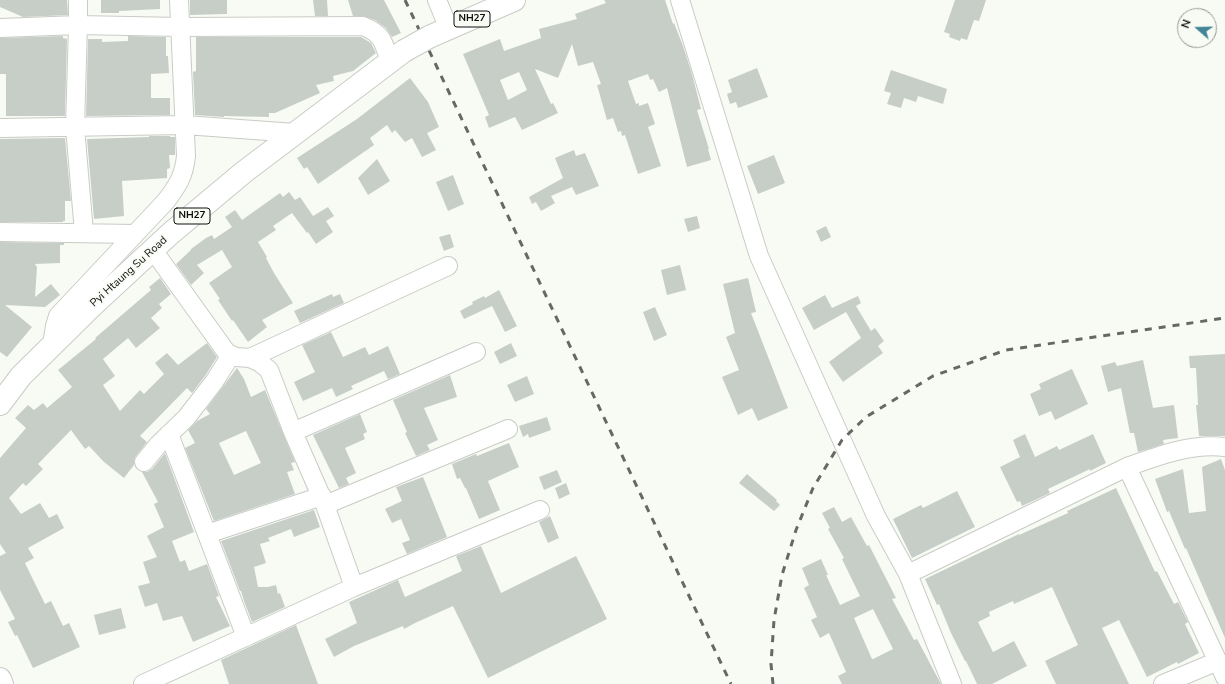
<!DOCTYPE html>
<style>
body{margin:0}
#map{position:relative;width:1225px;height:684px;overflow:hidden;background:#f7fbf4;font-family:"Nunito Sans",sans-serif}
canvas{display:block}
.north{position:absolute;left:1177px;top:8px;width:40px;height:40px;box-sizing:border-box;background:#f7fbf4;border:1px solid #999c97;border-radius:50%;rotate:290deg;font-size:11px;font-weight:700;line-height:16px;text-align:center;color:#0d0e0c}
.north::after{content:'';display:block;margin:auto;width:14px;height:18px;background:#448498;clip-path:polygon(50% 0,100% 100%,50% 72%,0 100%)}
</style>
<div id="map">
<canvas width="1225" height="684"></canvas>
<div class="north">N</div>
</div>
<script>
const g = document.querySelector('canvas').getContext('2d');
g.lineJoin = 'round';
function fill(path, color) {
  g.fillStyle = color;
  g.fill(path, 'evenodd');
}
function stroke(path, color, width, dash) {
  g.strokeStyle = color;
  g.lineWidth = width;
  g.lineCap = dash ? 'butt' : 'round';
  g.setLineDash(dash || []);
  g.stroke(path);
}
function label(font, color, halo, rows, align = 'center') {
  g.font = font + ' "Nunito Sans",sans-serif';
  g.lineWidth = 3.5;
  g.setLineDash([]);
  g.textBaseline = 'middle';
  g.strokeStyle = halo;
  g.fillStyle = color;
  for (const [text, x, y, turn = 0] of rows) {
    g.save();
    g.translate(x, y);
    g.rotate((+turn || 0) * Math.PI / 180);
    g.textAlign = isNaN(turn) ? turn : align;
    if (halo) g.strokeText(text, 0, 0);
    g.fillText(text, 0, 0);
    g.restore();
  }
}
const building = new Path2D(`
 M0 0H67L68 15 23 17 0 7Z
 M101 0H160V9L119 11V13H101Z
 M190 0H227V14L190 15Z
 M313 0H327L328 16H315Z
 M348 0H384L401 33 392 37 386 28 375 20 363 16H353Z
 M604 0H665L673 24 674 23 683 46 692 74 701 109 697 110 709 149H708L711 160 687 167 667 88 659 92 653 79 650 80 648 74 628 81 636 104 639 103V106L648 103 655 124 648 127 661 166 638 174 625 135 622 136 621 131 618 132 613 118 607 120 597 85 601 84 593 62 578 66 572 44 558 78 535 69 551 104 553 103 558 113 522 130 515 117 489 128 485 117 489 115 463 54 500 39 504 51 541 38 539 29 577 19 575 14 606 3ZM519 72 527 90 508 100 500 80Z
 M955 0H986L979 21 974 20 967 40 961 38 960 41 949 37 950 34 944 32Z
 M63 36V38L67 39 65 116H6V74H0V38Z
 M128 36 166 37V56H168L169 73 151 74V98H170V115L86 116 88 39H102V42L128 41Z
 M196 37H361L371 43 376 53 353 71 333 76 334 81 316 85 320 93 275 113H269V117L224 116V117L195 115 193 72 196 71Z
 M757 68 768 97 738 108 736 102 730 104 727 94 732 92 728 80Z
 M891 70 947 89 943 104 918 96 916 102 904 98 901 108 887 104 891 93 884 91Z
 M410 78 428 102 439 127 427 133 436 150 422 157 412 138 405 142 395 130 392 133 387 125 370 138 374 145 318 184 307 167 304 169 297 158 357 119Z
 M149 136H170V137H175V155H169L170 168 167 169V178L122 181 124 216 94 219 87 139 149 137Z
 M65 138 71 201H65V221H63V222H0V139Z
 M574 150 576 156 585 153 599 186 576 195 572 187 551 196 555 203 541 211 536 202 532 204 529 197 563 178 555 158Z
 M774 155 785 183 758 194 747 166Z
 M377 159 390 181 368 195 358 178Z
 M453 175 464 204 448 211 436 182Z
 M289 192 295 200 300 197 313 216 328 207 334 216 326 221 333 232 316 244 308 232 307 233 292 213 273 226 276 230 258 242 267 257 266 258 274 273 293 303 262 320 267 327 248 342 233 320 232 321 218 300 220 299 209 283 232 267 222 250 197 265 204 273 191 285 176 264 191 250V249L206 238 212 235 214 239 232 227 225 217 235 210 242 220 280 193 283 197Z
 M697 216 700 228 688 232 684 219Z
 M826 226 831 237 821 242 816 231Z
 M450 234 454 247 444 251 439 237Z
 M0 242 64 243V245H60V263L35 264 37 267 35 297 51 284 60 295 45 307 5 305 32 327 7 357 0 352Z
 M680 265 686 290 667 295 661 270Z
 M160 278 171 294 159 304 162 308 151 318 160 328 136 348 128 338 103 359 115 376 103 385 120 411 140 390 144 394 164 374 155 363 167 353 178 365 207 343 217 357 205 376 192 393 187 388 140 436 147 442 136 456 134 460V465L124 478 104 462 89 446 85 449 71 430 38 464 43 469 26 486 23 483 9 498 21 514 40 503 49 518 57 514 64 528 28 548 34 558 25 563 45 604 51 601 63 626 69 623 80 647 33 668 17 635 15 636 8 622 15 619 0 590V556L6 553 0 544V458L26 428 15 418 28 405 34 410 43 403 47 408 72 387 58 370 96 339 95 338 151 290 149 287Z
 M748 278 756 312 751 313 788 408 758 421 752 408 738 415 722 377 739 370 726 337 735 333 723 284Z
 M499 290 517 326 505 332 492 306 464 319 460 311 473 304 472 302 484 296 485 298Z
 M332 294 333 297 340 294 344 303 300 323 294 311Z
 M825 295 832 308 858 296 861 303 856 306 871 331 875 328 884 341 878 346 883 353 843 382 829 362 861 338 846 312 814 330 802 308Z
 M655 307 667 335 654 341 643 312Z
 M331 332 343 357 365 347 369 355 388 346 400 374 388 379 384 371 351 386 353 389 336 397 332 388 303 401 294 382 315 372 302 345Z
 M511 343 517 356 500 364 494 352Z
 M1225 354V436H1199L1196 405H1198L1196 368H1190L1189 356Z
 M1143 360 1153 408 1174 405 1178 438 1163 440 1164 444 1138 452 1134 433H1130L1121 388 1108 392 1101 366 1115 362 1117 366Z
 M237 368 244 379 251 397 265 390 295 462 291 463 294 470 287 472 295 494 214 521 185 448 195 443 188 430 197 421 210 414 206 409ZM246 431 261 463 234 475 219 443Z
 M1072 369 1088 404 1055 420 1051 411 1039 416 1030 394 1041 389 1039 384Z
 M450 375 457 397 424 408 438 440 427 445 430 450 416 456 405 433 407 432 393 400Z
 M527 376 534 394 515 402 507 385Z
 M360 414 367 432 363 434 365 439 345 448 356 473 346 478 349 484 339 488 313 435Z
 M547 417 551 430 529 438 528 434 523 437 519 426Z
 M1025 434 1035 457 1057 446 1059 450 1093 434 1106 463 1090 471V469L1048 489 1050 493 1022 506 1020 501 1017 502 1000 467 1020 457 1013 440Z
 M509 443 519 467 488 481 500 510 479 519 466 488H465L460 478 457 479 452 464 476 454 477 456Z
 M165 453 194 532 172 541 180 562 185 560 189 571 207 564 219 596 216 597 230 626 193 642 182 616 163 621 157 603 145 607 138 586 150 583 143 562 157 557 147 536 164 527 154 504 158 502 142 472H147L152 469Z
 M1221 459 1225 470V638L1186 548 1185 549 1169 511 1167 512 1155 479 1183 469 1189 513 1206 511 1202 467Z
 M557 470 562 482 544 490 539 477Z
 M747 474 777 500 776 501 780 505 774 511 739 483Z
 M423 477 447 537 407 554 402 543 410 540 401 519 392 523 385 509 402 501 396 487Z
 M566 483 570 494 559 499 555 488Z
 M1116 488 1155 572 1157 571 1174 604 1178 602 1188 622 1185 624 1199 653 1178 664 1177 662 1147 677 1119 620 1102 628 1129 684H1056L1045 661 1078 645 1052 587 1014 604 1013 601 989 612 990 616 978 622 993 652 1014 641 1027 666 992 684H977L966 661H965L951 633 939 604 937 605 925 579 1019 534V535L1068 513 1067 511Z
 M957 491 975 527 912 558 893 519 921 505 923 508Z
 M834 507 842 522 851 517 867 546 869 545 896 598 892 599 914 640 917 639 941 684H842L838 676 846 672 829 633 820 638 811 620 817 617 804 588 809 585 802 568 821 559 828 575H826L840 605 860 596 842 559 844 558 828 529 830 528 822 513ZM873 609 893 649 873 659H872L854 618Z
 M314 510 320 527 294 537 291 529 268 538 270 541 260 544 266 563 254 567 258 587H268L276 585 278 594 280 593 285 607 252 622 244 601 241 591H240L221 541Z
 M550 516 559 538 548 543 539 522Z
 M481 546 501 593 576 556 607 619 488 678 453 606 415 623 404 629 403 626 354 646 334 657 325 639 357 623 349 602 398 580 405 597 462 571 456 556Z
 M121 608 126 628 99 635 94 615Z
 M296 625 318 684H229L221 660Z`);
const minor = new Path2D(`
 M78 0V25L75 127 84 233
 M437 0 449 29
 M680 0 759 256 876 516 908 574 952 684
 M0 28 78 25 181 27 363 26C383 34 383 42 390 61
 M0 128 185 125 295 133
 M0 232 135 234
 M153 250 227 353 236 357 250 358 259 362 269 370 293 432 325 505 354 587 540 510
 M52 345 55 326 58 316 166 201C178 185 184 176 186 156L179 0
 M250 358 448 266
 M293 432 476 352
 M169 434 246 637
 M144 462 158 445 186 418 214 382 231 355
 M1127 467 1225 677
 M325 505 508 429
 M207 534 322 496
 M908 574 1127 467C1158 456 1191 443 1225 447
 M143 684 354 587
 M1163 684 1218 661`);
const highway = new Path2D(`
 M429 37 514 0
 M0 404 21 376 92 306 171 233 244 172 404 51
 M0 679 2 684`);
const rail = new Path2D(`
 M405 0 731 684
 M773 684 771 664 774 620 782 575 796 530 813 488 842 440 866 417 933 376 1006 350 1225 318`);
const highwayBridge = new Path2D(`
 M404 51 429 37`);
const shields = [
 [472,19,36],
 [192,216,36]
];
const shieldNames = [
 ["NH27",472,19],
 ["NH27",192,216]
];
const streetNames = [
 ["Pyi Htaung Su Road",129,272,-42]
];
fill(building, '#c7cec8');
stroke(minor, '#c8ccc5', 20);
stroke(highway, '#c8ccc5', 24);
stroke(minor, '#fff', 18);
stroke(highway, '#fff', 22);
stroke(rail, '#666864', 3, [7, 7]);
stroke(highwayBridge, '#c8ccc5', 24, []);
stroke(highwayBridge, '#fff', 22);
for (const [x, y, w] of shields) {
  const box = new Path2D();
  box.roundRect(x - w / 2, y - 8, w, 16, 3);
  g.fillStyle = '#f7fbf4';
  g.fill(box);
  stroke(box, '#0d0e0c', 1);
}
label('bold 10px', '#0d0e0c', null, shieldNames);
label('11px', '#0d0e0c', '#f7fbf4', streetNames);
</script>
